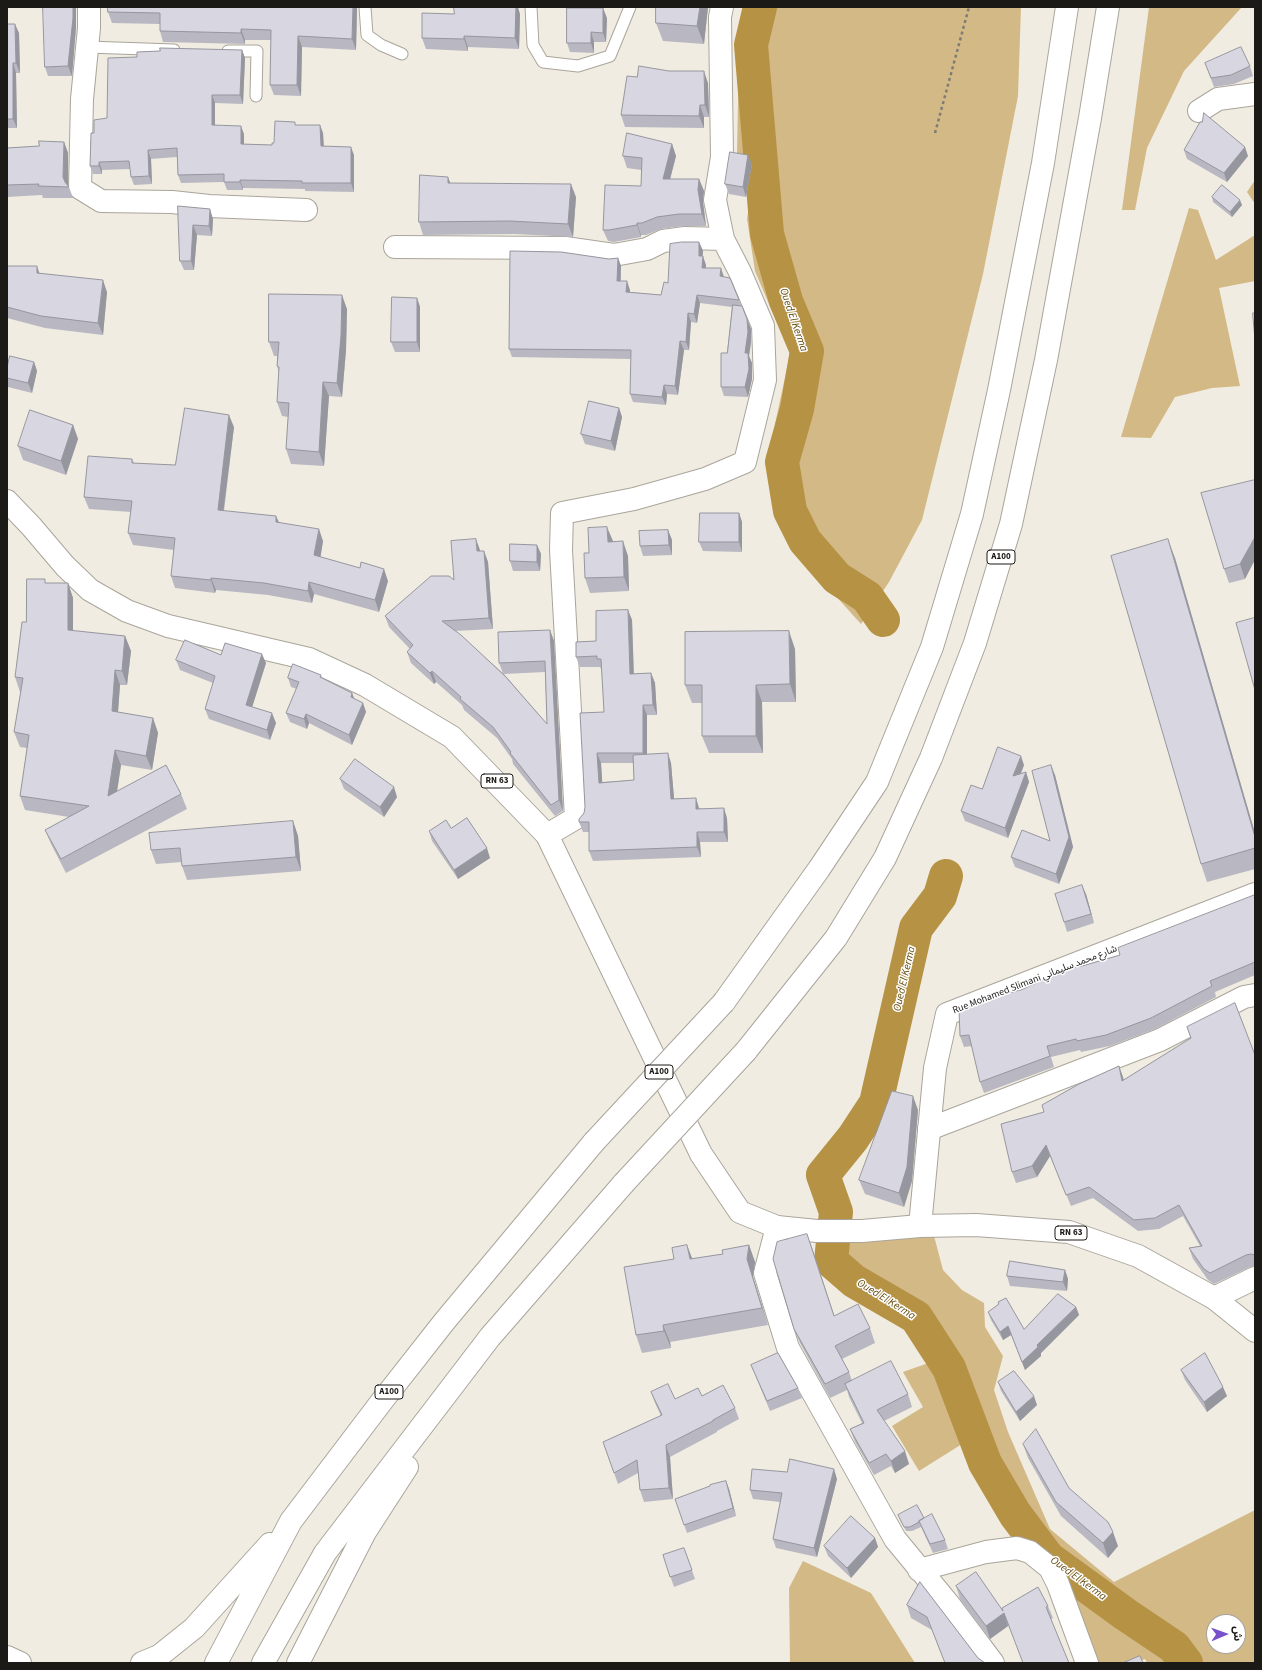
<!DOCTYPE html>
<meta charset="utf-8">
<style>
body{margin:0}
#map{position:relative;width:1262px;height:1670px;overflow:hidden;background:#f1ece1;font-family:"Source Sans 3","Noto Sans Arabic",sans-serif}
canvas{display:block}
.frame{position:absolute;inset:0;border:8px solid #1c1a17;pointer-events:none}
.north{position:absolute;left:1206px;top:1614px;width:40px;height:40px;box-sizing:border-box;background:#fff;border:1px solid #a4a3a2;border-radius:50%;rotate:88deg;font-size:11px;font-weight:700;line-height:16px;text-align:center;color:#1c1a17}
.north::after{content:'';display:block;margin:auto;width:14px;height:18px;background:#7852cb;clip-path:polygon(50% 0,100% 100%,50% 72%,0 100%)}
</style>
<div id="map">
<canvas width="1262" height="1670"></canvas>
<div class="frame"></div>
<div class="north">ش</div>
</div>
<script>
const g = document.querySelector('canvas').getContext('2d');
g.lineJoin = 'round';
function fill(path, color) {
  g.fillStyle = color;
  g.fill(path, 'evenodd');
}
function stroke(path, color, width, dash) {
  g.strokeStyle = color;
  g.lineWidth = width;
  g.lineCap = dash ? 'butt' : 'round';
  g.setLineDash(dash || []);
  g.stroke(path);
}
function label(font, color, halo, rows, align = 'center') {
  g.font = font + ' "Source Sans 3","Noto Sans Arabic",sans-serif';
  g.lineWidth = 3;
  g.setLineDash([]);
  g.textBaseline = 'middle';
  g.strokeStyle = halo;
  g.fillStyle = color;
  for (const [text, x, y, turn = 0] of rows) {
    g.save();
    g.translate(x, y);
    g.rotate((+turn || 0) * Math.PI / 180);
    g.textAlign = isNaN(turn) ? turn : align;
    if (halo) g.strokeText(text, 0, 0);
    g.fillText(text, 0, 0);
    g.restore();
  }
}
const green = new Path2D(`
 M749 7H1021L1018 96 983 274 922 520 889 582 861 624 805 562 773 487 775 424 790 354 755 271 747 219 756 161 737 155 739 47Z
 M1149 7H1242L1184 71 1147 148 1135 210H1122Z
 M1255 180V204L1247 192Z
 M1189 208 1198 210 1216 260 1255 235V281L1219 288 1240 386 1212 388 1175 397 1151 438 1121 437Z
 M934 1236 943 1270 962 1290 984 1303 985 1327 1003 1356 994 1390 1008 1432 1050 1529 1114 1582 1255 1510V1663H1186L1174 1647 1125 1614 1048 1558 990 1453 952 1358 907 1295 865 1278 841 1257 838 1244 891 1238ZM1214 1622H1238V1646H1214Z
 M934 1361 944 1377 970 1439 919 1471 892 1426 923 1407 903 1372Z
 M803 1561 871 1593 915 1663H790L789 1588Z
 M1059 1574 1166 1650 1177 1663H1147L1145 1659 1134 1663H1095Z`);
const river = new Path2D(`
 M760 7 751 45 767 234 786 301 807 351 797 409 782 462 790 511 805 541 837 578 867 597 883 620
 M946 876 940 896 916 928 876 1103 853 1138 823 1175 836 1212 831 1261 854 1281 916 1317 949 1368 985 1463 1015 1514 1048 1558 1125 1614 1174 1647 1186 1663`);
const path = new Path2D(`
 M935 133 969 7`);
const service = new Path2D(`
 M365 7 367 35 381 45 402 54
 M531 7 533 45 543 62 578 66 610 56 630 7
 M87 47 174 50
 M228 51H257L256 96`);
const minor = new Path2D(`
 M89 7V28L82 99 80 188 101 201 172 202 209 206 306 210
 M1199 111 1218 99 1255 94
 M395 247 565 248 614 255 647 249 663 241 685 238 723 239
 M547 835 576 818 561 550 562 513 634 499 705 479 745 462 765 380 763 326 740 272 723 239 715 200 722 157 720 17 722 7
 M929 1129 1160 1040 1244 997 1255 995
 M777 1227 765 1273 788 1348 895 1539 951 1607 993 1663
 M1214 1298 1255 1278
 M919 1570 986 1552 1017 1548 1030 1552 1050 1568 1058 1584 1087 1663`);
const tertiary = new Path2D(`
 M920 1226 935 1068 947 1014 1255 894`);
const primary = new Path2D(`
 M7 501 31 526 65 566 90 590 127 611 168 626 309 659 365 685 452 737 547 835 701 1154 740 1212 777 1227 817 1231H862L920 1226 976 1225 1069 1232 1138 1256 1214 1298 1255 1331`);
const motorway = new Path2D(`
 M724 1002 819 869 877 782 932 647 972 514 999 390 1043 163 1067 7
 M746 1051 836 938 885 858 931 758 975 643 1011 524 1046 360 1090 118 1108 7
 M7 1657 20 1663
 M142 1663 159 1656 194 1628 270 1544
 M216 1663 291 1521 382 1401 444 1322 594 1142
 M263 1663 325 1553 490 1337 624 1183
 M298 1663 365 1532 407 1467`);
const motorwayBridge = new Path2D(`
 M594 1142 724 1002
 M624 1183 746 1051`);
const wall = new Path2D(`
 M76 7V27L72 76H48L45 67Z
 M708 7 704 44 663 41 656 23Z
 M357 8 356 50 302 47 301 96 274 95 270 85 271 40H245V44L163 42 160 31V24L112 23 108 12Z
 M454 14H520L519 49 468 47V51L426 49 422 38Z
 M607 18 606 42H594V53L570 52 567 43Z
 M7 24 19 33 20 73H16L17 128H7Z
 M242 50 245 58 243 104 215 103V125L244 134V144L272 145 296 125H320L323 133 324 146 354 155V192L305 191V189L243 188V190H227L224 182 181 183 178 175 177 157 151 159 152 184 134 185 131 177 130 169 102 170V174H93L90 166 94 133 107 118 137 57Z
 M1205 63 1250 66 1253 76 1234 84 1214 87Z
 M637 77 708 83 709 117H704V128L625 127 621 115Z
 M64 142 68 153V185L69 187 73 198H43L42 195 7 197V148L39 146Z
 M672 144 676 156 670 179H699L704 191 703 202 706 226H683L661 229 646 235H641V237L614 242 608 241 603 230 641 186V170L627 168 623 156Z
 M1184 150 1248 156 1227 182 1187 159Z
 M752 164 746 197 729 194 725 184Z
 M451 183 576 197 573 237 514 234 423 235 419 222Z
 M1212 197 1242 205 1232 217 1213 202Z
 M178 206 213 219 212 236 197 235 194 270H184L180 261Z
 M699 242 703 251 702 256 706 265V268L724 277 739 300 751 329V342L749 356 752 363V379L748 397 724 396 721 387 727 353 732 307 700 303 697 323 691 322 689 350H684L678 395 667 394 666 405 633 402 630 394 631 359 512 357 509 349 609 259 618 258 621 266V281L630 290V292L661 295 668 283Z
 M7 266 40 273 107 292 103 335 45 328 7 318Z
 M417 298 420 307V352H395L391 342Z
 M347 309 346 350 342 397 329 396 324 466 291 464 286 449 288 417 282 416 277 402 279 372 277 366V356H274L269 342Z
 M34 362 37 371 32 393 8 387 7 384V368Z
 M619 408 622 417 615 451 585 444 581 434Z
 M73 425 78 439 66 475 23 460 18 446Z
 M234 427 224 511 276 516 279 522 323 541 320 557 388 581 379 612 314 594 312 603 268 595 216 590 215 593 175 588 171 576 174 550 133 545 128 533 131 512 89 509 84 497 132 459 134 463 175 465Z
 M1255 480 1245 579 1229 583 1224 569Z
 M739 513 742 522V552L703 551 699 542Z
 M668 530 672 540V555L643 556 640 546Z
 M613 541V542L628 556 629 591 590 593 585 578 589 553Z
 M537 545 541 554 540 571H513L510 561Z
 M480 551H484L488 562 493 629 455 631 503 673 499 663 550 630 554 641 563 811 555 816 513 764 512 759 497 738 464 710 462 705 436 682 434 684 411 663 407 652 410 649 389 627 385 616 454 580ZM545 672 547 724 504 674Z
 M1175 558 1255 833V869L1207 882 1201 864Z
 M47 583H68L73 598V631L125 636 131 651 127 685H120L118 712 153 718 158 733 152 770 121 765 117 792 181 794 187 809 66 873 51 844 45 830 69 817 25 810 20 796 27 748 20 747 14 732 21 692H20L15 677Z
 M628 610 632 620 634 674 651 673 655 683 657 715H647V754L671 763 674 799 727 818 728 842H700L701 857 593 861 589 851V832H583L579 822 584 813 604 712 602 669H601L600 667H580L576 657 596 641ZM601 763H633L634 780 602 782Z
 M795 649 796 702H762L763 753H709L702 736V703H692L685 685Z
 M221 655 266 663 252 707 276 723 270 740 209 719 205 709 213 683 180 670 176 660Z
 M321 675 322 678 352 693 354 699 363 703 366 712 352 745 309 723 307 729 290 722 286 713 297 689 291 687 288 678Z
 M1024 765 1021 774 1026 772 1029 782 1008 838 965 821 961 811 982 789Z
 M1055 775 1073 847 1059 884 1015 867 1011 857 1050 841Z
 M340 779 397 797 384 817 344 789Z
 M293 821 298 836 301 871 187 880 182 866V862L156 864 151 850Z
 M451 828 490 858 458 879 432 841 429 831Z
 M1086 894 1094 923 1067 932 1064 922Z
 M1255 895V975L1215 992 1216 997 1155 1029 1110 1046 1081 1052 1080 1050 1051 1057 1054 1067 984 1093 980 1082 972 1046 964 1047 960 1036 1021 990 1082 966 1120 955Z
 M1187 1027 1255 1055V1266L1250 1267 1214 1284 1208 1280 1193 1259 1189 1248 1200 1246 1183 1216 1159 1229 1138 1231 1093 1198 1071 1206 1050 1156 1037 1177 1016 1183 1012 1172 1044 1112 1119 1066 1124 1080 1191 1038Z
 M918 1110 912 1181 904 1207 865 1194 859 1180Z
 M749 1245 755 1262 753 1277 768 1325 670 1342 671 1348 642 1353 636 1335 692 1259 723 1254Z
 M812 1248 834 1316 870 1328 875 1343 842 1359 849 1372 852 1381 908 1394 912 1407 884 1421 909 1464 895 1473 891 1466 874 1475 855 1442 850 1429 862 1423 849 1397 847 1390 830 1398 800 1343 794 1329Z
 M1065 1270 1068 1279 1067 1291 1010 1286 1007 1276Z
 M1076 1307 1079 1315 1041 1353V1356L1025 1370 1011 1335 1003 1340 991 1320 988 1312 1024 1329Z
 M751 1365 798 1388 802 1398 770 1411Z
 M1181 1370 1227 1396 1207 1412 1185 1380Z
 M998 1382 1037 1405 1020 1421 1001 1391Z
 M651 1392 675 1399 702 1396 735 1408 739 1419 717 1431V1432L670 1457 673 1499 644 1502 640 1490 638 1473 618 1484 603 1442 661 1416 655 1403Z
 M1023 1444 1069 1488 1118 1546 1108 1558 1061 1516 1028 1458Z
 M787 1472 837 1479 817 1557 776 1548 773 1539 780 1502 753 1499 750 1490Z
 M726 1481 729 1489 736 1516 687 1533 675 1499Z
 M898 1515 924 1518 945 1540 948 1549 933 1553 921 1527 912 1531H906Z
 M875 1538 878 1547 851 1578 828 1556 824 1546Z
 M684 1548 695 1579 674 1587 663 1555Z
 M920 1582 978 1658 985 1663H945L932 1630 911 1618 907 1605Z
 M956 1586 1003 1611 1048 1606 1053 1618 1051 1619 1008 1626 990 1639 960 1599Z`);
const shadedWall = new Path2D(`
 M73 7H76V27L72 76 68 66Z
 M353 7 357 8 356 50 352 39Z
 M515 7H518L520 14 519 49 515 38Z
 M700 7H708L704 44 697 26Z
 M603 8 607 18 606 42 603 33Z
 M15 24 19 33 20 73 16 63Z
 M241 29 245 40V44L241 33Z
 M591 32 594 42V53L591 43Z
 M298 36 302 47 301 96 297 85Z
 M464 36 468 47V51L464 39Z
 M242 50 245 58 243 104 240 95Z
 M13 63 16 73 17 128 13 119Z
 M704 71 708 83 709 117 705 105Z
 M212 95 215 103V134L212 125Z
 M700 105 704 117V128L699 116Z
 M320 125 323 133 324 154 321 146Z
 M241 126 244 134V153L241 144Z
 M64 142 68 153V187H66L63 177Z
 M672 144 676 156 667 191 663 179Z
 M351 147 354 155V192L351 183Z
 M1245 147 1248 156 1227 182 1224 173Z
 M148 150 151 159 152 184 149 176Z
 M748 155 752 164 746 197 743 187Z
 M99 162 102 170V174L99 166Z
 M448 177 453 190 448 183Z
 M699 179 704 191 703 202 706 226 702 214 698 190Z
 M240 180 243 188V190L240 182Z
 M571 184 576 197 573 237 568 224Z
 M1240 200 1242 205 1232 217 1230 212Z
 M210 209 213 219 212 236 209 226Z
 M637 223 641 235V237L637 225Z
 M193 225 197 235 194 270 191 261Z
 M699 242 703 251 702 265 699 256Z
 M703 256 706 265 705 276 702 268Z
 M618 258 621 266 620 289 617 281Z
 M37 266 41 278 37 273Z
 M721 268 724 277 720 276Z
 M103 280 107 292 103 335 98 323Z
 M627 281 630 290V300L626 292Z
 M342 295 347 309 346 350 342 397 337 383Z
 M697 295 700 303 697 323 694 314Z
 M417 298 420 307V352L417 342Z
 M688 313 691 322 689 350 686 342Z
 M747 319 751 329V342L749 356 752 363V379L748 397 745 387V353Z
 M680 341 684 350 678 395 675 386Z
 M34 362 37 371 32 393 28 383Z
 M323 382 329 396 324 466 319 452Z
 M664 385 667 394 666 405 662 397Z
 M619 408 622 417 615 451 611 441Z
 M229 415 234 427 222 522 218 510Z
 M73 425 78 439 66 475 61 461Z
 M739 513 742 522V552L739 542Z
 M276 516 281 528 276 522Z
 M607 527 613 541V556L608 542Z
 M319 529 323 541 319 567 314 555Z
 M668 530 672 540V555L669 545Z
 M1255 537V560L1245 579 1240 564Z
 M476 539 480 550 481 562 477 551Z
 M1168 539 1175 558 1255 833V837Z
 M623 541 628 556 629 591 624 577Z
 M537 545 541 554 540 571 537 562Z
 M484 551 488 562 493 629 489 618Z
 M384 569 388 581 379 612 375 600Z
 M211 578 216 590 215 593 211 580Z
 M309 582 314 594 312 603 308 591Z
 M68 583 73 598V645L68 630Z
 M628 610 632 620 634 684 630 674Z
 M550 630 554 641 563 811 559 800Z
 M789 631 795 649 796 702 790 684Z
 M125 636 131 651 127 685 122 671Z
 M262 654 266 663 250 714 246 705Z
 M115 670 120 685 117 725 112 711Z
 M432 671 436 682 434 684 430 673Z
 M651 673 655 683 657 715 653 705Z
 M756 685 762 702 763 753 756 736Z
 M352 693 356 703 351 697Z
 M363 703 366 712 352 745 349 735Z
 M643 705 647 715V763L643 753Z
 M272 713 276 723 270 740 267 730Z
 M306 714 309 723 307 729 304 719Z
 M153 718 158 733 152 770 146 756Z
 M115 750 121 765 114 811 108 796Z
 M597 753 601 763 603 793 599 783Z
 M668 753 671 763 675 809 671 799Z
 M1021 756 1024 765 1016 785 1013 776Z
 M1051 765 1055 775 1073 847 1059 884 1056 874Z
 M1026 772 1029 782 1008 838 1005 828Z
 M394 787 397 797 384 817 380 807Z
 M696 798 699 808 700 819 696 809Z
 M724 808 727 818 728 842 724 832Z
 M293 821 298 836 301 871 296 857Z
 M697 832 700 842 701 857 697 847Z
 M487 848 490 858 458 879 454 870Z
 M1082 885 1086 894 1094 923 1091 914Z
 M1119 1066 1123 1077 1126 1092 1122 1081Z
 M913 1096 918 1110 912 1181 904 1207 899 1193Z
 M1046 1145 1050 1156 1037 1177 1032 1166Z
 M807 1234 812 1248 839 1330 834 1316Z
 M687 1245 694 1263 690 1259Z
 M749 1245 755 1262 753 1277 768 1325 762 1308 747 1259Z
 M1065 1270 1068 1279 1067 1291 1063 1282Z
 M1076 1307 1079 1315 1041 1353V1356L1025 1370 1022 1362 1037 1345Z
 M663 1325 670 1342 671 1348 664 1331Z
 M1008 1326 1011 1335 1003 1340 1000 1332Z
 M1223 1387 1227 1396 1207 1412 1204 1402Z
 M1034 1396 1037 1405 1020 1421 1016 1412Z
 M666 1445 670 1457 673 1499 669 1488Z
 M905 1451 909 1464 895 1473 891 1461Z
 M834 1469 837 1479 817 1557 814 1548Z
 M726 1481 729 1489 736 1516 733 1508Z
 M1113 1532 1118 1546 1108 1558 1103 1543Z
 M875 1538 878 1547 851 1578 847 1568Z
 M1004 1613 1008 1626 990 1639 986 1626Z`);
const building = new Path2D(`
 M43 7H73V18L68 66 45 67Z
 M108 7H353L352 39 298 36 297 85H270L271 30 241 29V33L160 31V13L108 12Z
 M454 7H516L515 38 464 36V39L422 38V13L454 14Z
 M656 7H700L697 26 656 23Z
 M567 8H603V33L591 32V43H567Z
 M7 24H15L16 63H13V119H7Z
 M1241 47 1250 66 1231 75 1211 78 1205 63Z
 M160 48 242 50 240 95H212V125L241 126V144L272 145V143H274L275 121 295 122V125H320L321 146 351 147V183H302V181L240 180V182H224V174L178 175 177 148 148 150 149 176 131 177 129 161 99 162V166H90L91 133H94V120L107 118 108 58 137 57V52L160 51Z
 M639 66 669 71H704L705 105H700L699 116 621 115 627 76 637 77Z
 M1204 113 1245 147 1224 173 1184 150 1200 122H1202Z
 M627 133 672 144 663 179H699L698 190 702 214H679L657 217 642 223H637V225L609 230H603L605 185 641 186 642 158 623 156Z
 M39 141 64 142 63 177 65 182 69 187 38 186 39 184 7 185V148L39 146Z
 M730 152 748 155 743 187 725 184Z
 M420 175 448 177V183L571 184 568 224 509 221 419 222Z
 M1222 185 1240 200 1230 212 1212 197Z
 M178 206 210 209 209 226 193 225 191 261H180Z
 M682 242H699V256H703L702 268H721L720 276 730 278 739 300 697 295 694 314 688 313 686 342 680 341 675 386 664 385 662 397 630 394 631 350 509 349 510 251 561 252 609 259 618 258 617 281H627L626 292 661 295 664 282 668 283 670 244Z
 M7 266H37V273L103 280 98 323 41 316 7 307Z
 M269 294 342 295 341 336 337 383 323 382 319 452 286 449 289 403 277 402 279 367 277 366 279 342H269Z
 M392 297 417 298V342H391Z
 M733 305 742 306 747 319 748 332 745 353H748L749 369 745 387H721V353H727Z
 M1253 313H1255V339Z
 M10 356 34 362 28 383 7 378V368Z
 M589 401 619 408 611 441 581 434Z
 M185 408 229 415 218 510 276 516V522L319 529 314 555 360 568 361 562 384 569 375 600 309 582 308 591 264 583 211 578V580L171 576 175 538 128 533 132 501 84 497 88 456 132 459V463L175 465Z
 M30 410 73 425 61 461 18 446Z
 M1255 480V537L1240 564 1224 569 1201 493Z
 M700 513H739V542H699Z
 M607 527 608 542 623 541 624 577 585 578 584 553H589L588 528Z
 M668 530 669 545 640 546 639 531Z
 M476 539 477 551H484L489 618 442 621 461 635 505 676 547 724 545 661 499 663 498 632 550 630 559 800 551 805 510 753 511 752 493 727 460 699 461 697 432 671 430 673 407 652 413 645 385 616 431 576H449L454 580 451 541Z
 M1168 539 1255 837V848L1201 864 1111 556Z
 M510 544 537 545V562L510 561Z
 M27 579H45V583H68V630L125 636 122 671 115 670 112 711 153 718 146 756 115 750 108 796 166 765 181 794 61 859 45 830 89 806 20 796 29 735 14 732 23 678 15 677 22 622H26Z
 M628 610 630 674 651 673 653 705H643V753H597L599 783 634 780 633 755 668 753 671 799 696 798V809L724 808V832H697V847L589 851V822H579V819L584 813 585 807 580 713 604 712 601 659H597V656L576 657V642L596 641V611Z
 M1254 618 1255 619V690L1236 623Z
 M789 631 790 684 756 685V736H702V685H685V632Z
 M185 640 221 655 225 643 262 654 246 705 272 713 267 730 205 709 215 676 176 660Z
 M293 664 321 675 320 677 352 693 351 697 363 703 349 735 306 714 304 719 286 713 299 682 288 678Z
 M998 747 1021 756 1013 776 1026 772 1005 828 961 811 971 785 982 789Z
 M355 759 394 787 380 807 340 779Z
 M1051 765 1069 837 1056 874 1011 857 1022 830 1050 841 1032 771Z
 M467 818 487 848 454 870 429 831 446 820 451 828Z
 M293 821 296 857 182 866 180 848 151 850 149 833Z
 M1082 885 1091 914 1064 922 1055 894Z
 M1255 895V962L1210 981 1212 986 1151 1018 1106 1035 1077 1041 1076 1039 1047 1046 1050 1056 980 1082 969 1035 960 1036 959 1010 1002 994 1021 990 1068 968 1082 966 1120 955 1118 948Z
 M1235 1003 1255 1055V1255L1251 1254 1246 1255 1210 1273 1204 1269 1189 1248 1202 1246 1179 1205 1155 1218 1134 1220 1089 1187 1066 1195 1046 1145 1032 1166 1012 1172 1001 1124 1044 1112 1042 1105 1079 1084 1119 1066 1122 1081 1191 1038 1187 1027Z
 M892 1091 913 1096 907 1167 899 1193 859 1180Z
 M807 1234 834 1316 858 1304 870 1328 835 1346 849 1372 825 1384 794 1329 773 1259 777 1242Z
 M687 1245 690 1259 723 1254 722 1250 749 1245 747 1259 762 1308 663 1325 664 1331 636 1335 624 1267 674 1259 672 1248Z
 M1010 1261 1065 1270 1063 1282 1007 1276Z
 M1058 1294 1076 1307 1037 1345 1038 1347 1022 1362 1008 1326 1000 1332 988 1312 999 1304 998 1302 1006 1298 1024 1329Z
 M778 1353 798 1388 767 1401 751 1365Z
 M1205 1353 1223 1387 1204 1402 1181 1370Z
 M891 1361 908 1394 877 1410 905 1451 891 1461 886 1454 869 1463 850 1429 864 1423 845 1384Z
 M1014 1371 1034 1396 1016 1412 998 1382Z
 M668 1384 675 1399 698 1388 702 1396 723 1385 735 1408 713 1420V1421L666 1445 669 1488 640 1490 637 1460 614 1473 603 1442 662 1415 651 1392Z
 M1036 1429 1069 1488 1108 1522 1113 1532 1103 1543 1056 1502 1023 1444Z
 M790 1459 834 1469 814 1548 773 1539 782 1493 750 1490 752 1469 787 1472Z
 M726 1481 733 1508 684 1525 675 1499 710 1486V1485Z
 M917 1505 924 1518 919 1521V1522L910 1527H904L898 1515Z
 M932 1514 945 1540 930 1544 919 1521Z
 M851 1516 875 1538 847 1568 824 1546Z
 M684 1548 692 1570 670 1577 663 1555Z
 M976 1572 1003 1611 1002 1608 1038 1587 1048 1606 1046 1607 1069 1663H1023L1004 1613 986 1626 956 1586Z
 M920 1582 978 1658 985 1663H945L927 1617 907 1605Z
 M1140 1656 1143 1663H1123Z`);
const shields = [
 [1001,557,28],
 [497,781,32],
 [659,1072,28],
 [1071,1233,32],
 [389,1392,28]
];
const shieldNames = [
 ["A100",1001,557],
 ["RN 63",497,781],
 ["A100",659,1072],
 ["RN 63",1071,1233],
 ["A100",389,1392]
];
const streetNames = [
 ["Rue Mohamed Slimani شارع محمد سليماني",1035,980,-21]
];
const waterNames = [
 ["Oued El Kerma",793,320,71],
 ["Oued El Kerma",905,979,-77],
 ["Oued El Kerma",886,1300,32],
 ["Oued El Kerma",1078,1579,36]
];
fill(green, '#d3b985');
stroke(river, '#b69245', 34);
stroke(service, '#aaa59b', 13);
stroke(minor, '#aaa59b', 24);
stroke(tertiary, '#aaa59b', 24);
stroke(primary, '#aaa59b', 24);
stroke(motorway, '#aaa59b', 24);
stroke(path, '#7f7c75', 2.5, [3, 3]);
stroke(service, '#fff', 11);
stroke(minor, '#fff', 22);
stroke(tertiary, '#fff', 22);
stroke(primary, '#fff', 22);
stroke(motorway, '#fff', 22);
stroke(motorwayBridge, '#aaa59b', 24, []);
stroke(motorwayBridge, '#fff', 22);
fill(wall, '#b9b8c2');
fill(shadedWall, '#96969e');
fill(building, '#d7d6e1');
stroke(building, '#96969e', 1);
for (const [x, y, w] of shields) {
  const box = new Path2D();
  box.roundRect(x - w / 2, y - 7, w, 14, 3);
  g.fillStyle = '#fff';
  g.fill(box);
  stroke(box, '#1c1a17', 1);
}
label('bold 9px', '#1c1a17', null, shieldNames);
label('10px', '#1c1a17', '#fff', streetNames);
label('italic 11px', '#634a0e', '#fff', waterNames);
</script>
